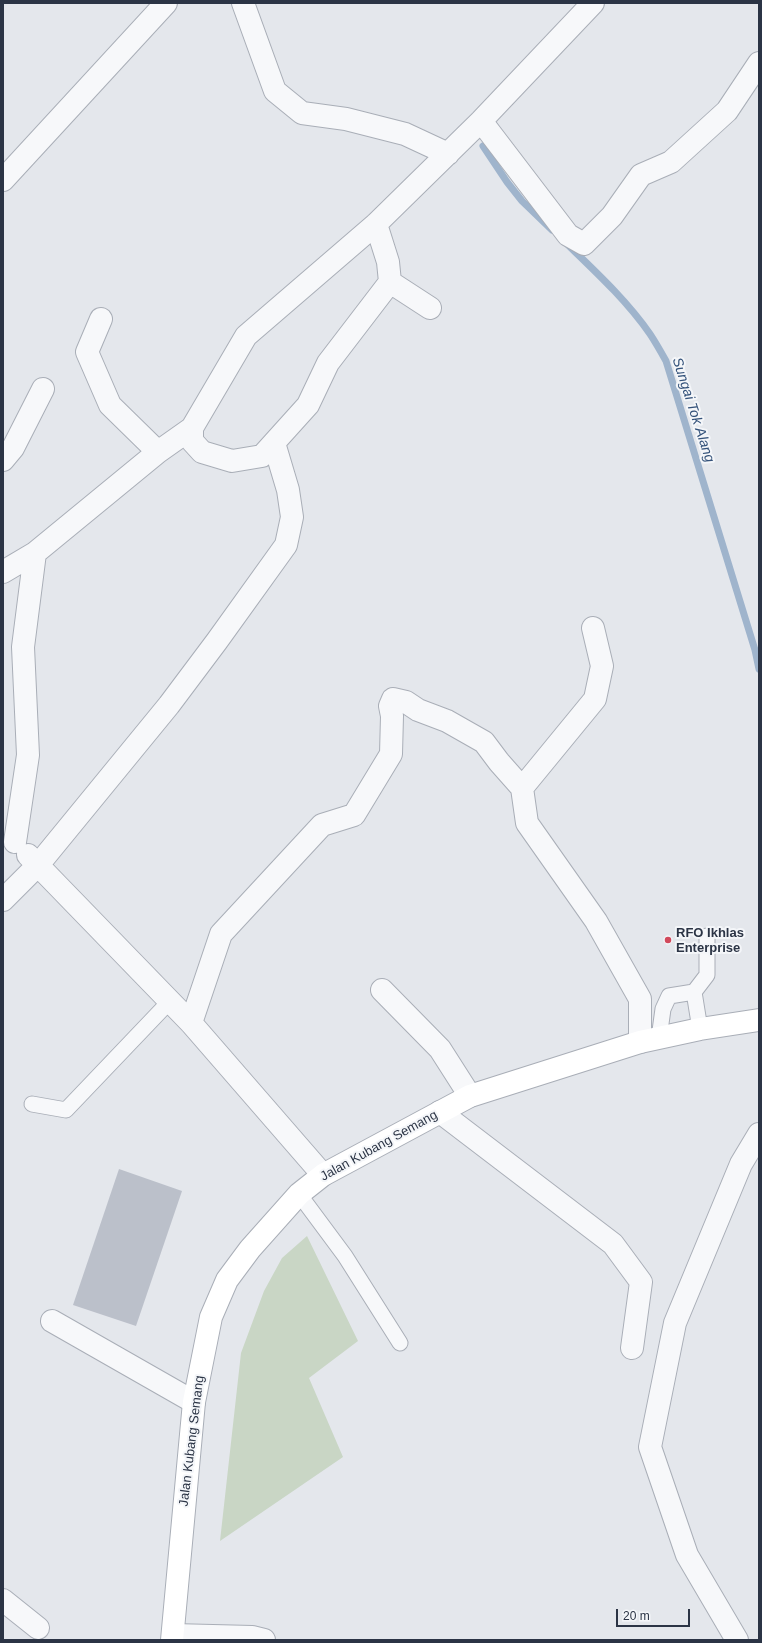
<!DOCTYPE html>
<style>
body{margin:0}
#map{position:relative;width:762px;height:1643px;overflow:hidden;background:#e4e7ec;font-family:Helvetica,sans-serif}
canvas{display:block}
.frame{position:absolute;inset:0;border:4px solid #2b3445;pointer-events:none}
.scale{position:absolute;left:616px;top:1609px;width:74px;height:18px;box-sizing:border-box;border:2px solid #2b3445;border-top:0;padding-left:5px;font-size:12px;line-height:14px;white-space:nowrap;color:#2b3445;-webkit-text-stroke:3px #f4f6f9;paint-order:stroke}
</style>
<div id="map">
<canvas width="762" height="1643"></canvas>
<div class="frame"></div>
<div class="scale">20 m</div>
</div>
<script>
const g = document.querySelector('canvas').getContext('2d');
g.lineJoin = 'round';
function fill(path, color) {
  g.fillStyle = color;
  g.fill(path, 'evenodd');
}
function stroke(path, color, width, dash) {
  g.strokeStyle = color;
  g.lineWidth = width;
  g.lineCap = dash ? 'butt' : 'round';
  g.setLineDash(dash || []);
  g.stroke(path);
}
function label(font, color, halo, rows, align = 'center') {
  g.font = font + ' Helvetica,sans-serif';
  g.lineWidth = 4;
  g.setLineDash([]);
  g.textBaseline = 'middle';
  g.strokeStyle = halo;
  g.fillStyle = color;
  for (const [text, x, y, turn = 0] of rows) {
    g.save();
    g.translate(x, y);
    g.rotate((+turn || 0) * Math.PI / 180);
    g.textAlign = isNaN(turn) ? turn : align;
    if (halo) g.strokeText(text, 0, 0);
    g.fillText(text, 0, 0);
    g.restore();
  }
}
const green = new Path2D(`
 M307 1236 358 1341 309 1378 343 1457 220 1541 241 1353 264 1291 282 1258Z`);
const stream = new Path2D(`
 M483 146 507 182 522 201 552 230
 M568 245C597 273 627 301 650 334 656 343 661 352 666 361L755 650 759 669`);
const building = new Path2D(`
 M119 1169 182 1191 136 1326 73 1305Z`);
const service = new Path2D(`
 M700 1029 694 992 707 975V936
 M659 1038 663 1009 669 996 694 992
 M32 1104 66 1110 170 1001
 M299 1194 345 1256 400 1343`);
const minor = new Path2D(`
 M243 3 275 91 302 113 346 119 405 134 448 154
 M481 121 568 235 584 244 612 216 641 175 671 162 727 111 759 63
 M3 180 166 3
 M390 282 430 308
 M101 319 87 352 110 405 158 452
 M192 428V441L202 452 232 461 262 456 308 405 328 363 390 282 388 262 376 224
 M3 460 13 448 43 389
 M3 572 35 553
 M593 628 602 666 595 699 522 788 527 823 596 921 640 999V1042
 M15 842 28 755 23 647 35 553 158 452 192 428 246 336 376 224 481 121 593 3
 M28 855 191 1023 323 1175
 M3 900 38 865 169 705 217 641 286 545 292 517 288 490 274 443
 M382 990 440 1049 470 1096
 M191 1023 221 934 322 825 354 815 391 754 392 716 390 706 393 699 406 702 418 710 447 721 484 742 499 762 522 788
 M440 1112 613 1244 641 1282 632 1348
 M52 1321 194 1402
 M3 1600 38 1628
 M173 1635 252 1637 264 1640
 M737 1640 687 1555 650 1447 675 1323 741 1164 759 1134`);
const secondary = new Path2D(`
 M172 1640 194 1402 211 1317 227 1280 250 1249 299 1194 323 1175 470 1096 640 1042 700 1029 759 1020`);
const markers = [
 [668,940,4,"#d1495b"]
];
const poiNames = [
 ["RFO Ikhlas",676,933],
 ["Enterprise",676,948]
];
const streetNames = [
 ["Jalan Kubang Semang",379,1146,-29],
 ["Jalan Kubang Semang",192,1441,-83]
];
const waterNames = [
 ["Sungai Tok Alang",693,410,72]
];
fill(green, '#c9d6c5');
stroke(stream, '#9fb4cc', 7);
fill(building, '#bbc0ca');
stroke(service, '#a9aeb7', 17);
stroke(minor, '#a9aeb7', 24);
stroke(secondary, '#a9aeb7', 24);
stroke(service, '#f7f8fa', 15);
stroke(minor, '#f7f8fa', 22);
stroke(secondary, '#fff', 22);
for (const [x, y, r, color] of markers) {
  const dot = new Path2D();
  dot.arc(x, y, r, 0, 2 * Math.PI);
  g.fillStyle = color;
  g.fill(dot);
  stroke(dot, '#f4f6f9', 1.5);
}
label('bold 13px', '#2b3445', '#f4f6f9', poiNames, 'left');
label('13px', '#2b3445', '#f4f6f9', streetNames);
label('italic 14px', '#34527a', '#f4f6f9', waterNames);
</script>
